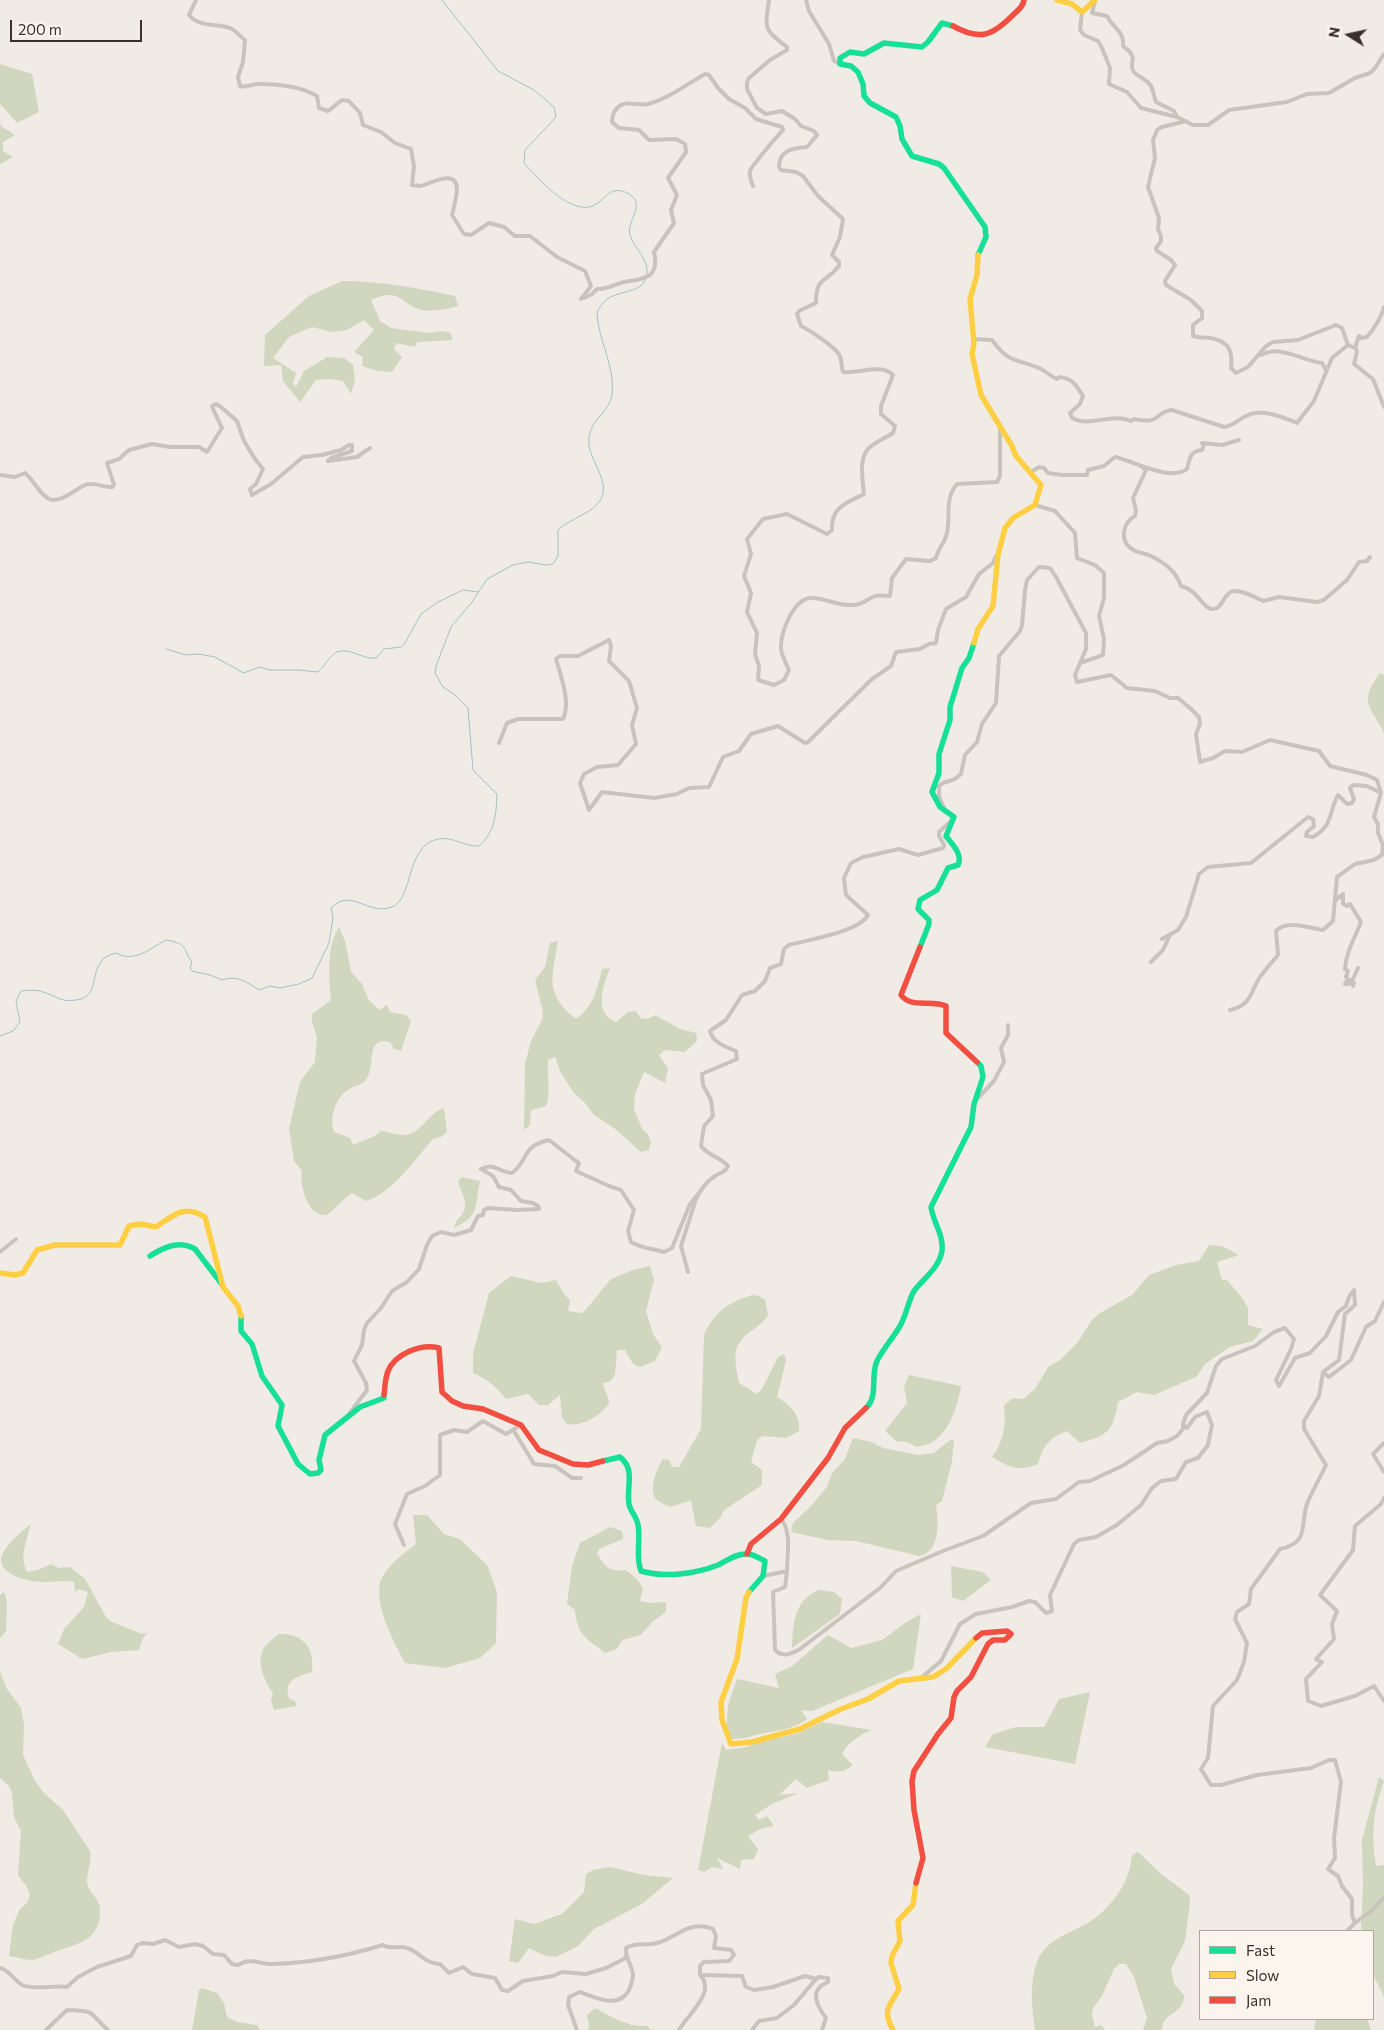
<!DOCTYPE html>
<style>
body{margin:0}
#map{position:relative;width:1384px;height:2030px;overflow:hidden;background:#f0ebe5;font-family:Commissioner,sans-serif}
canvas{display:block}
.legend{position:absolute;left:1199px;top:1930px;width:175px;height:90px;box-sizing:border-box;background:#fbf5ee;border:1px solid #aea6a0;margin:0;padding:6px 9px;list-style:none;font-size:15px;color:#3b302b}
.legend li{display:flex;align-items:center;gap:10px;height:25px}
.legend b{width:25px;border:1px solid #aea6a0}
.north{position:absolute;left:1324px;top:10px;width:50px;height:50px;-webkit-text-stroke:4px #fbf5ee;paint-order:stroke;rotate:280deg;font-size:14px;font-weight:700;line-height:20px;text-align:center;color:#3b302b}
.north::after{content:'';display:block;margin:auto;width:18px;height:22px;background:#3b302b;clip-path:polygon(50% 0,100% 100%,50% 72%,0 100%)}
.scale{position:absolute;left:10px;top:20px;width:132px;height:22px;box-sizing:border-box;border:2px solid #3b302b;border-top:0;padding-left:6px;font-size:15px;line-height:18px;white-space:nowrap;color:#3b302b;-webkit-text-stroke:4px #fbf5ee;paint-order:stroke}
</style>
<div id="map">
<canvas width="1384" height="2030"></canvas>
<ul class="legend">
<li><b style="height:6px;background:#16e098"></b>Fast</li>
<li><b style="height:6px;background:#ffcf43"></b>Slow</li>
<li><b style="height:6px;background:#f24e42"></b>Jam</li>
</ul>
<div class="north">N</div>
<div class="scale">200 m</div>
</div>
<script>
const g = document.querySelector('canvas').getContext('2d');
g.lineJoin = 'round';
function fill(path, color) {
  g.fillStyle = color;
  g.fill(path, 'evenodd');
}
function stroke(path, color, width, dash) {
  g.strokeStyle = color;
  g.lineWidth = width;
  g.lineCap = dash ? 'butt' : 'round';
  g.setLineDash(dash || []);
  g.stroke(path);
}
const green = new Path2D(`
 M0 64 32 74 39 112 17 123 0 104Z
 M0 122 1 126 15 135 3 142V151L13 157 0 164Z
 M342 281C380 281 417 288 455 296L458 306C446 309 434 312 422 310 400 305 402 286 371 300L380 321 391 328 430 333 443 331 451 333 452 340 417 342 415 347 396 343 394 349 402 357 392 372 378 371 362 366 363 357 354 352 374 330 364 320 347 330 332 332 312 327 289 337 273 358 296 373 293 383 296 387 304 371 327 357 344 358 353 365 355 380 351 394 343 381 330 379 316 380 300 402 283 381 281 365 264 366 265 335 309 296Z
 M1380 673 1384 675V733C1370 705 1358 703 1380 673Z
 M339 927 345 941 351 972 362 984 368 999 379 1010 387 1005 390 1012 406 1015 411 1021 401 1051 394 1049 390 1042C365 1037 376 1063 367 1078 362 1087 355 1084 348 1090 335 1098 329 1118 334 1132L350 1138 353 1145 375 1136 381 1131C389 1132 397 1135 405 1135 421 1134 429 1112 444 1108L447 1132 441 1137 433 1139C414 1160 394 1192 366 1201L352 1193C345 1197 330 1215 325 1215 308 1217 299 1184 302 1171L294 1161 289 1129 300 1082 315 1062 317 1037 312 1022V1014L331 1000C329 976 326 948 339 927Z
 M558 941C552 977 544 994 576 1019 593 1008 598 987 602 969L610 968C603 985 593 1013 616 1022L628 1012 636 1011 640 1018 648 1019 655 1015 680 1029 696 1033 697 1041 685 1052 665 1050 659 1055 668 1068 665 1083 644 1072 635 1094 634 1109 642 1129 648 1134 651 1142 649 1150 641 1152 614 1128 594 1115 585 1103 573 1092 560 1071 555 1057 548 1060C547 1075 551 1093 546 1106L531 1110 530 1125 524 1130 525 1064 531 1041 542 1020 543 1012 535 980 545 967 550 943Z
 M461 1177 480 1181C474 1207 481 1215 454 1228 456 1217 461 1219 464 1211 468 1202 461 1190 458 1182Z
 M1209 1245 1222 1246 1239 1255 1217 1262 1222 1280H1227L1243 1299 1248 1308V1325L1263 1329 1253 1341 1230 1347 1205 1364 1196 1377 1154 1395 1137 1392 1118 1402C1112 1433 1109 1434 1080 1443L1067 1431C1048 1438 1044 1445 1038 1464 1020 1472 1008 1467 992 1457 1004 1441 1006 1425 1004 1405L1013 1398 1023 1399 1035 1389 1049 1366 1059 1361 1078 1342 1092 1320 1100 1313 1132 1295 1149 1275 1176 1265 1199 1261Z
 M650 1266 654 1280 646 1311 653 1334 662 1347 655 1361 640 1367 633 1364 625 1350H617L615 1374 611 1381 603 1383C604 1391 609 1395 609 1404 599 1416 583 1427 567 1424L562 1417 560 1395 548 1405H539L528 1394 506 1399C496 1386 487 1379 473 1373V1354L489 1293 511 1276 541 1283 556 1280 564 1294 570 1300 568 1311 583 1313 611 1279 633 1270Z
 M752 1295 759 1296 765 1300 768 1315C764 1322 758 1326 751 1331 730 1346 735 1360 739 1383L757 1394 762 1389 778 1357 784 1354 786 1361 777 1397C790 1405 801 1415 799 1431L786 1438 763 1436 757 1440 751 1462 762 1470V1485L724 1510 721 1517 710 1528 696 1526 691 1500 671 1507C666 1505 660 1503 656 1499 648 1489 657 1469 663 1459L669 1460 672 1467H679L701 1429 704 1335C715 1311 728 1303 752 1295Z
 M909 1375 961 1386C958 1404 950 1432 932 1442 928 1445 922 1445 917 1447L907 1442 896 1441 885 1431 907 1403 904 1386Z
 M853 1438 871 1442 883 1448 918 1455 934 1453 950 1440H954L952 1461 942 1501 936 1505C939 1522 940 1553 919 1556L856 1541 828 1540 791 1532 793 1523 811 1506 827 1487 832 1473 845 1459Z
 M413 1515H427L444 1534 460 1539 487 1565 497 1592 496 1643 480 1658 445 1668 405 1663C394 1642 375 1608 380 1583 383 1569 405 1552 416 1544Z
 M31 1524C27 1540 19 1556 27 1572L38 1570 51 1564 59 1568 70 1567 85 1579 106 1617 112 1622 142 1634 147 1633 142 1640 139 1650 111 1652 82 1659 58 1644 64 1629 84 1607 88 1592 79 1589 75 1592 74 1582C61 1580 59 1582 47 1582 35 1583 1 1577 1 1560 1 1549 22 1531 31 1524Z
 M610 1527 622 1531 623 1539 599 1549 597 1554C607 1568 608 1572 626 1570L637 1579 643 1588 640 1601 650 1603 666 1602V1612L652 1622 641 1635 622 1640 617 1649 605 1653C586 1638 577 1635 575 1610L567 1604 572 1566 580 1543Z
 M951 1566 983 1572 991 1580 963 1601 952 1597Z
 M819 1590 834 1592 842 1599 840 1614 792 1648C793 1625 794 1599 819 1590Z
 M4 1592 7 1601 6 1631 0 1638V1595Z
 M921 1614 913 1669 812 1711 801 1710 807 1719C794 1729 780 1730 765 1733 754 1735 745 1739 733 1739L726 1732 728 1705 737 1679 779 1688 775 1674 791 1667 828 1635 851 1648 882 1640 908 1621Z
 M279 1634C304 1633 315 1649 312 1672 298 1676 283 1680 289 1698L295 1701 297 1706 274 1710 271 1700 273 1693C265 1681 255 1663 264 1648 267 1643 274 1638 279 1634Z
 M0 1672 7 1689 21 1708 24 1725 23 1755 35 1781 45 1794 63 1810 90 1851C92 1862 87 1871 87 1882 88 1893 100 1898 100 1909 101 1941 77 1944 54 1952 47 1955 39 1959 32 1960 25 1960 16 1957 9 1956L13 1925 20 1909 27 1903 30 1896 27 1887 18 1875 21 1831 14 1817 12 1793 9 1786 0 1778Z
 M1090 1692 1075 1764 985 1747 993 1734 1016 1727H1044L1059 1699Z
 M822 1722 871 1730C860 1735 847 1743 842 1754L853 1765C844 1772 839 1773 828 1770L829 1780 807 1788 796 1779 779 1795 799 1793 772 1804 755 1815 759 1820 767 1816 774 1826 762 1828 748 1836 758 1849 754 1859 741 1860 740 1869 717 1858 723 1869 712 1867 704 1872 698 1870 722 1743 726 1750 747 1747 754 1743 796 1734Z
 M1379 1777 1384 1781C1373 1812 1371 1833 1376 1866L1384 1865V1997L1373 1974V1931H1362L1361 1927 1363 1888 1362 1840Z
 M1138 1852 1160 1873 1189 1895 1190 1902 1185 1941 1171 1969 1174 1984 1184 1995C1184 2016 1162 2011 1162 2030H1143L1147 2018 1134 1977 1126 1964H1119L1114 1969 1102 1996 1093 2008 1092 2015 1095 2027 1101 2025 1105 2030H1035C1032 2008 1029 1983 1037 1962 1046 1938 1072 1933 1091 1921 1106 1911 1120 1894 1127 1877 1130 1871 1131 1862 1132 1855Z
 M610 1867 644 1875 673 1878 642 1904 594 1929 578 1946 556 1957 543 1955 529 1948 518 1963 509 1961 515 1919 534 1924 562 1914 584 1892 586 1874 593 1870Z
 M202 1988 217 1993 224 2003 227 2017 237 2022 257 2025 260 2030H192L199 1990Z
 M595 2008C612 2017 627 2027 647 2026L651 2030H588L589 2024 587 2015Z
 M1316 2019H1367L1371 2030H1314Z`);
const stream = new Path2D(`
 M166 649 186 655 199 654 215 657 244 673 259 667 270 670H299L318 672C325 666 329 656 337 652 350 647 363 660 376 658L384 649 401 647 405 643 421 614 438 602 463 590 478 592
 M0 1036 13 1031 20 1022 16 1001 21 991C27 990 35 990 40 991 58 996 60 1004 81 999 102 993 86 959 116 953 135 963 149 949 166 940 189 944 182 948 192 962L190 968 192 971 210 975 222 980C238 975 246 982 259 990L270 986 280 988 299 984 312 978 329 943 333 918 331 908C351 887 368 916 392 907 414 898 405 846 438 839 453 836 464 847 479 846 495 832 496 815 497 794L473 770 468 708 455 695 443 687 435 673 436 666 451 627 472 602 487 579 513 565 528 562 546 565 553 564 558 556V530C570 518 593 514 601 499 610 481 590 461 589 444 587 419 610 414 612 394 615 365 598 340 597 312 600 308 602 303 606 300 616 291 640 293 645 280 653 261 635 251 630 235 626 221 647 204 629 194 608 182 605 204 589 207 566 211 538 178 524 163L525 150 556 117 554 107 534 90 498 71 442 0`);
const street = new Path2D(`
 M196 0 189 15C200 28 216 23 230 28 235 30 241 37 245 40L243 62 238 77 240 86C247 88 251 84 259 84 278 84 300 86 317 96L319 108 328 111 342 100 349 101 360 113 363 125 381 132 395 143 411 149 414 166 412 185C415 185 417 186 420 186 429 185 455 168 457 188 457 196 454 207 452 215L464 234 471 235 489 223 504 227 515 236H530L557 257 585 271 591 286 581 299
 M769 0C765 29 763 29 787 47V50L770 60 749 78 747 82V89L757 108 766 114 782 111 795 119 801 126 814 131 817 135 807 147C793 148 779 150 779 167L781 170 796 172 803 176 818 196 843 219 840 237 832 255 839 262V266C825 284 816 276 816 303L799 311 797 314 801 326C809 330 836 347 840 356 842 361 841 367 843 372 859 374 881 363 893 375L881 406V414L895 426 893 433C886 438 875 442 869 448 858 458 863 481 864 494 845 504 831 507 832 530L827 534 787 514 763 519 747 539 751 554 744 576 751 593 747 612 757 633 755 654 759 666 758 680 774 685 784 680 789 670C786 663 781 655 781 648 780 633 794 596 813 598 828 599 837 606 854 605 864 604 867 599 875 596 879 595 886 596 890 596L892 578 906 559 930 561 936 558C938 548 945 543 947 533 951 515 944 499 957 484L997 482 1000 476V427
 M806 0 809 11 829 44 834 61 840 64
 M1095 1 1092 13 1107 16C1112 27 1125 32 1123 46L1130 52 1133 58C1128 78 1142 73 1151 86 1153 90 1154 97 1156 102L1174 111 1177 117
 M1082 12 1080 30 1084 35 1098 41 1102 48 1110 68 1109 84 1127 92 1141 108 1177 117 1193 125H1208L1229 110 1287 102 1307 94 1329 93 1355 78 1370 73 1375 68 1384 54
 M1186 121 1162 127 1157 130 1153 140 1155 158 1148 187 1159 218 1158 229 1161 236V241L1156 248 1157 251 1171 260 1175 265 1165 281 1166 285 1191 300 1202 311V318L1193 325V336C1199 338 1204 337 1210 338 1229 341 1233 351 1231 368L1236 373 1248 367 1266 346 1273 342 1298 340 1336 325 1342 328 1348 345
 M584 298 592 294 597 289C607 290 615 284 624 282 644 279 660 278 654 252L674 223 671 210 677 195 668 178 686 152 685 144 676 139 649 140 639 130 619 128 612 122C612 115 614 109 621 105 629 101 640 106 648 104 668 99 687 84 705 74L709 75 718 88 729 99 745 108 756 119 782 127 783 130C778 135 750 168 750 171 749 176 751 181 753 186
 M1384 307C1382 316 1374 329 1367 337L1361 338 1359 336 1355 348 1357 351 1354 364 1373 379 1384 407
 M973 339 992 340C1010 364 1014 358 1039 368 1046 371 1050 376 1057 379L1060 377C1073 379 1076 385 1083 396L1080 404 1070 413 1072 418C1089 428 1112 412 1131 421L1134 419C1162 425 1154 412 1172 410L1224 427C1234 426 1237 420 1246 416 1261 408 1283 417 1297 423L1314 401 1332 358 1348 345 1355 348
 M1261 355C1282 344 1301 361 1322 363L1326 370
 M1142 467 1146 470 1133 498 1136 510 1135 516C1123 522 1119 541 1132 549 1137 553 1145 553 1151 556 1165 563 1176 571 1181 586 1198 590 1201 607 1212 609 1223 610 1223 593 1233 591 1243 590 1254 597 1263 601L1279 597 1317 602 1324 600 1347 580 1359 562 1367 561 1370 557
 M1031 472 1039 467 1044 468 1048 473 1062 475H1087L1088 470 1104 466 1115 457C1134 461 1170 482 1187 469 1190 458 1190 451 1202 450L1204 445 1202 443 1222 445 1239 440
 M0 475 15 477 25 473C34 480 38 493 49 499 59 504 76 489 85 485 95 481 102 488 112 487L114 485 107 463 119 459 129 450 152 444 170 447H199L207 452 222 428 213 409 212 406 216 404 221 407 237 421 244 441 255 459 263 469 256 484 250 489 252 495 271 484 303 457 322 455 341 450 349 445H352V451L331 458 328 461 357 457 370 448
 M1035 505 1055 511 1075 533 1077 558 1095 565 1104 573V598L1099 616 1104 639 1103 655 1080 663 1075 675 1077 682 1111 675 1127 688 1155 691 1170 698H1178L1190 708 1199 717 1200 724 1196 734 1200 762 1213 758 1225 751 1242 752 1270 740 1319 751 1330 766 1367 775 1377 780 1381 793 1374 817 1378 824V833L1383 845 1382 855 1374 860 1355 864 1337 877 1333 921 1323 930C1309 928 1287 919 1276 931L1278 955C1272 962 1266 969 1260 977 1250 992 1252 1005 1230 1010
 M499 743 507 723 518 719H563C571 702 561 677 556 659L560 656H578L609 640 611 646 609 661 629 681 637 708 632 725 636 744 618 765 597 767 584 774 580 783 589 810 602 792 654 798 677 794 689 788 709 787 723 757 739 751 751 734 778 726 805 743 808 742 872 679 891 666 896 652 920 649 929 644 936 643 938 630 946 609 966 597 979 574 993 563 996 556
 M944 808 939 797V786L943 783 955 779 961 774 965 755 977 742 982 724 996 703 999 656 1020 631 1022 625 1025 590 1027 580 1039 567 1050 568 1056 577 1086 633V649L1080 663
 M1335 901 1343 894V904L1347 906 1350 904 1361 922C1355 938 1346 951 1345 969L1348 971 1346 977 1348 979 1345 984 1354 983 1353 986
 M1162 939 1178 930 1186 917 1199 874 1208 867 1251 863 1308 817 1313 819 1314 826 1307 832 1306 836 1313 837C1334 825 1328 813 1338 795L1347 804 1352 803 1354 799 1350 788 1353 785 1367 786 1381 793
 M1151 962 1163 950 1170 935
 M1347 984 1353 979 1358 968
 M976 1100 994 1081 1004 1062 1001 1048 1008 1035V1025
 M0 1252 16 1239
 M688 1272 681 1246 696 1199C700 1191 707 1181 715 1176 721 1172 725 1173 728 1166 721 1157 708 1156 701 1146L704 1126 713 1116 711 1100 703 1085 702 1074 737 1059 736 1051C726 1047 713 1043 710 1031L726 1020 742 995 755 991 765 981 770 968 781 964 784 949 789 945C808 940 859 932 868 915L846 895 844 878 851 863 863 857 899 849 918 855 943 848 944 845 939 836V832L951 821
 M1323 1372 1319 1396 1304 1421V1429L1326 1465C1320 1478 1312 1491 1307 1504 1300 1524 1310 1543 1280 1549L1251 1589 1249 1604 1237 1612 1235 1619 1247 1643 1244 1662 1237 1680 1213 1706 1208 1758 1201 1769 1211 1785H1221L1257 1775 1311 1768 1329 1760H1335L1341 1782 1334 1838 1335 1858 1328 1869 1338 1876 1342 1886 1352 1899V1915L1355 1923 1347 1931
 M1323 1372 1329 1377 1351 1360 1366 1327 1375 1321 1384 1302
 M349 1414 367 1390 366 1383 354 1361 362 1345 364 1330 367 1323 381 1308 392 1291 407 1282 419 1269 427 1245 432 1236 441 1232 454 1235 471 1230 478 1216 483 1215 484 1210 488 1208 517 1210 539 1209 538 1206 533 1203 521 1201 511 1190 499 1187 493 1176 481 1169C493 1162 501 1173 512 1173 530 1159 520 1147 549 1140L576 1161 579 1163 576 1171 609 1186 621 1190 634 1210 628 1231 631 1242C643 1249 651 1248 664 1252L672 1248 690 1204 699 1193
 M514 1431 534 1464 555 1466 572 1478H581
 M1384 1443 1373 1454 1384 1472
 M1384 1498 1381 1504 1355 1526 1353 1550 1320 1595 1337 1611 1332 1624 1334 1639 1316 1659 1322 1662 1306 1679 1308 1701 1321 1706 1355 1696 1374 1686 1384 1701
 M781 1519C792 1531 787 1556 787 1571
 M404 1545 395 1524 407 1494 425 1486 440 1475V1435L454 1430 467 1432 483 1421 506 1434 521 1425
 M763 1576 787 1571 785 1587 773 1592 775 1650C783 1658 791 1654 800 1649L880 1588 896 1571 943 1551 983 1536 1031 1503 1056 1499 1079 1482 1090 1481 1124 1465 1157 1443 1168 1441 1177 1436 1183 1429V1424
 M921 1678 941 1661 960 1624 976 1614 1012 1607 1029 1601 1035 1602 1046 1613 1052 1611 1050 1595 1074 1544 1079 1540 1096 1537 1117 1525 1141 1505 1152 1488 1161 1481 1176 1479 1186 1462 1198 1458 1208 1445 1212 1425 1207 1412 1195 1417 1187 1428 1183 1424 1186 1415 1207 1393 1216 1366 1222 1359 1255 1346 1274 1332 1285 1328 1294 1339 1291 1349 1276 1380 1279 1386 1295 1358 1310 1353 1326 1336 1338 1312 1346 1306 1349 1297 1354 1290 1355 1305 1345 1314 1339 1360 1323 1372
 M1355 1923 1372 1910 1384 1897
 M0 1968C9 1970 14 1980 22 1985 34 1990 54 1985 67 1987L78 1977 97 1967 131 1956 137 1945 142 1943 153 1944 165 1940 179 1947 195 1944 203 1946 213 1954 224 1955 232 1964 238 1965C250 1957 259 1964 272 1964 309 1963 347 1956 383 1945 391 1950 399 1945 407 1948 420 1952 423 1963 440 1964L449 1973 463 1967 472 1974 495 1978 502 1990 508 1991 523 1981 553 1976 562 1972 586 1974 606 1968 624 1959 626 1956
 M46 2030 67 2010C97 2011 87 2011 108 2030
 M577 2030 568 2005 569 1997 580 1992C595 1997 619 2010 629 1990 631 1985 633 1980 633 1975 632 1965 625 1958 626 1948 635 1942 647 1946 657 1943 677 1938 689 1919 713 1929L716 1936 714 1948 731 1950 734 1955 729 1961 704 1962 700 1966V1975L742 1976 746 1987 754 1990 773 1987 805 1976 816 1979 819 1977 828 1978V1982C808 1990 817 2006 826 2018L822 2030
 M679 2030C687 2015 717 1992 700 1975
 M752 2030 759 2021 777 2018 794 2005 816 1979`);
const fast = new Path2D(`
 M953 26 942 23 928 42 922 47 884 43 864 54 850 52 840 58V64L851 66 858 72 863 84 864 96 870 103 896 117 900 126 902 139 912 156 939 164 944 168 985 227 986 237 978 255
 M920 947 929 924V920L918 909 920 900 937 890 948 868 958 865C963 854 952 844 946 836L954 817 940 807 932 792 939 773V754L950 720V707L962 668 969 658 974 643
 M150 1256C164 1247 179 1240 195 1249L221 1283
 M241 1316V1331L252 1344 262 1376 282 1405 278 1426 298 1464 310 1474 318 1473 321 1470 319 1460 325 1435 360 1407 384 1398V1395
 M866 1408C879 1396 870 1376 877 1361 883 1349 893 1338 900 1326 906 1316 909 1299 914 1291 924 1278 939 1268 942 1251 944 1235 933 1222 931 1207L971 1127 974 1104 983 1077 981 1066 977 1062
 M603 1461 620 1457C636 1470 626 1486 629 1504 630 1511 637 1517 638 1525 641 1541 635 1556 641 1571 665 1578 695 1574 718 1565 727 1561 736 1553 747 1554 753 1554 759 1558 765 1561L763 1576 749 1592`);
const slow = new Path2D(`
 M1057 0 1072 4 1082 12 1095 0
 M974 643 978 629 993 606 998 555 1005 528 1013 518 1035 505 1041 485 1016 456 1012 446 981 395 972 354 974 344 970 299 977 275 978 255
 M0 1273 15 1275 23 1273 37 1250 55 1245H120L129 1226 140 1224 156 1227C174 1215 184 1204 205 1217L223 1287 238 1306 241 1316
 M749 1592 746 1598 737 1659 721 1702 722 1720 731 1744 752 1742 800 1729 841 1709 868 1699 899 1681 933 1677 946 1669 976 1638
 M893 2030C882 2010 889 2007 899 1989L891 1963 892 1956 900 1941 898 1921 913 1905 916 1883`);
const jam = new Path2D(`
 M953 26C980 41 992 36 1013 15 1018 10 1023 7 1024 0
 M920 947 901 995C911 1009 932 999 946 1006V1033L977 1062
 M384 1395C385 1387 385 1379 388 1371 395 1354 421 1343 439 1348L442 1392 452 1401 463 1406 483 1409 521 1425 539 1450 573 1464 588 1465 603 1461
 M747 1554 751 1544 781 1519 828 1458 845 1428 866 1408
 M916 1883 923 1858 914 1810 912 1781 914 1771 938 1734 951 1718 954 1697 957 1691 971 1677 988 1644 993 1640H1005L1011 1634 1007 1631 982 1633 976 1638`);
fill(green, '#d1d6bf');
stroke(stream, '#a1c2c1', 1);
stroke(street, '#c9c3be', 4);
stroke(fast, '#16e098', 5.5);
stroke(slow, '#ffcf43', 5.5);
stroke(jam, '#f24e42', 5.5);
</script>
